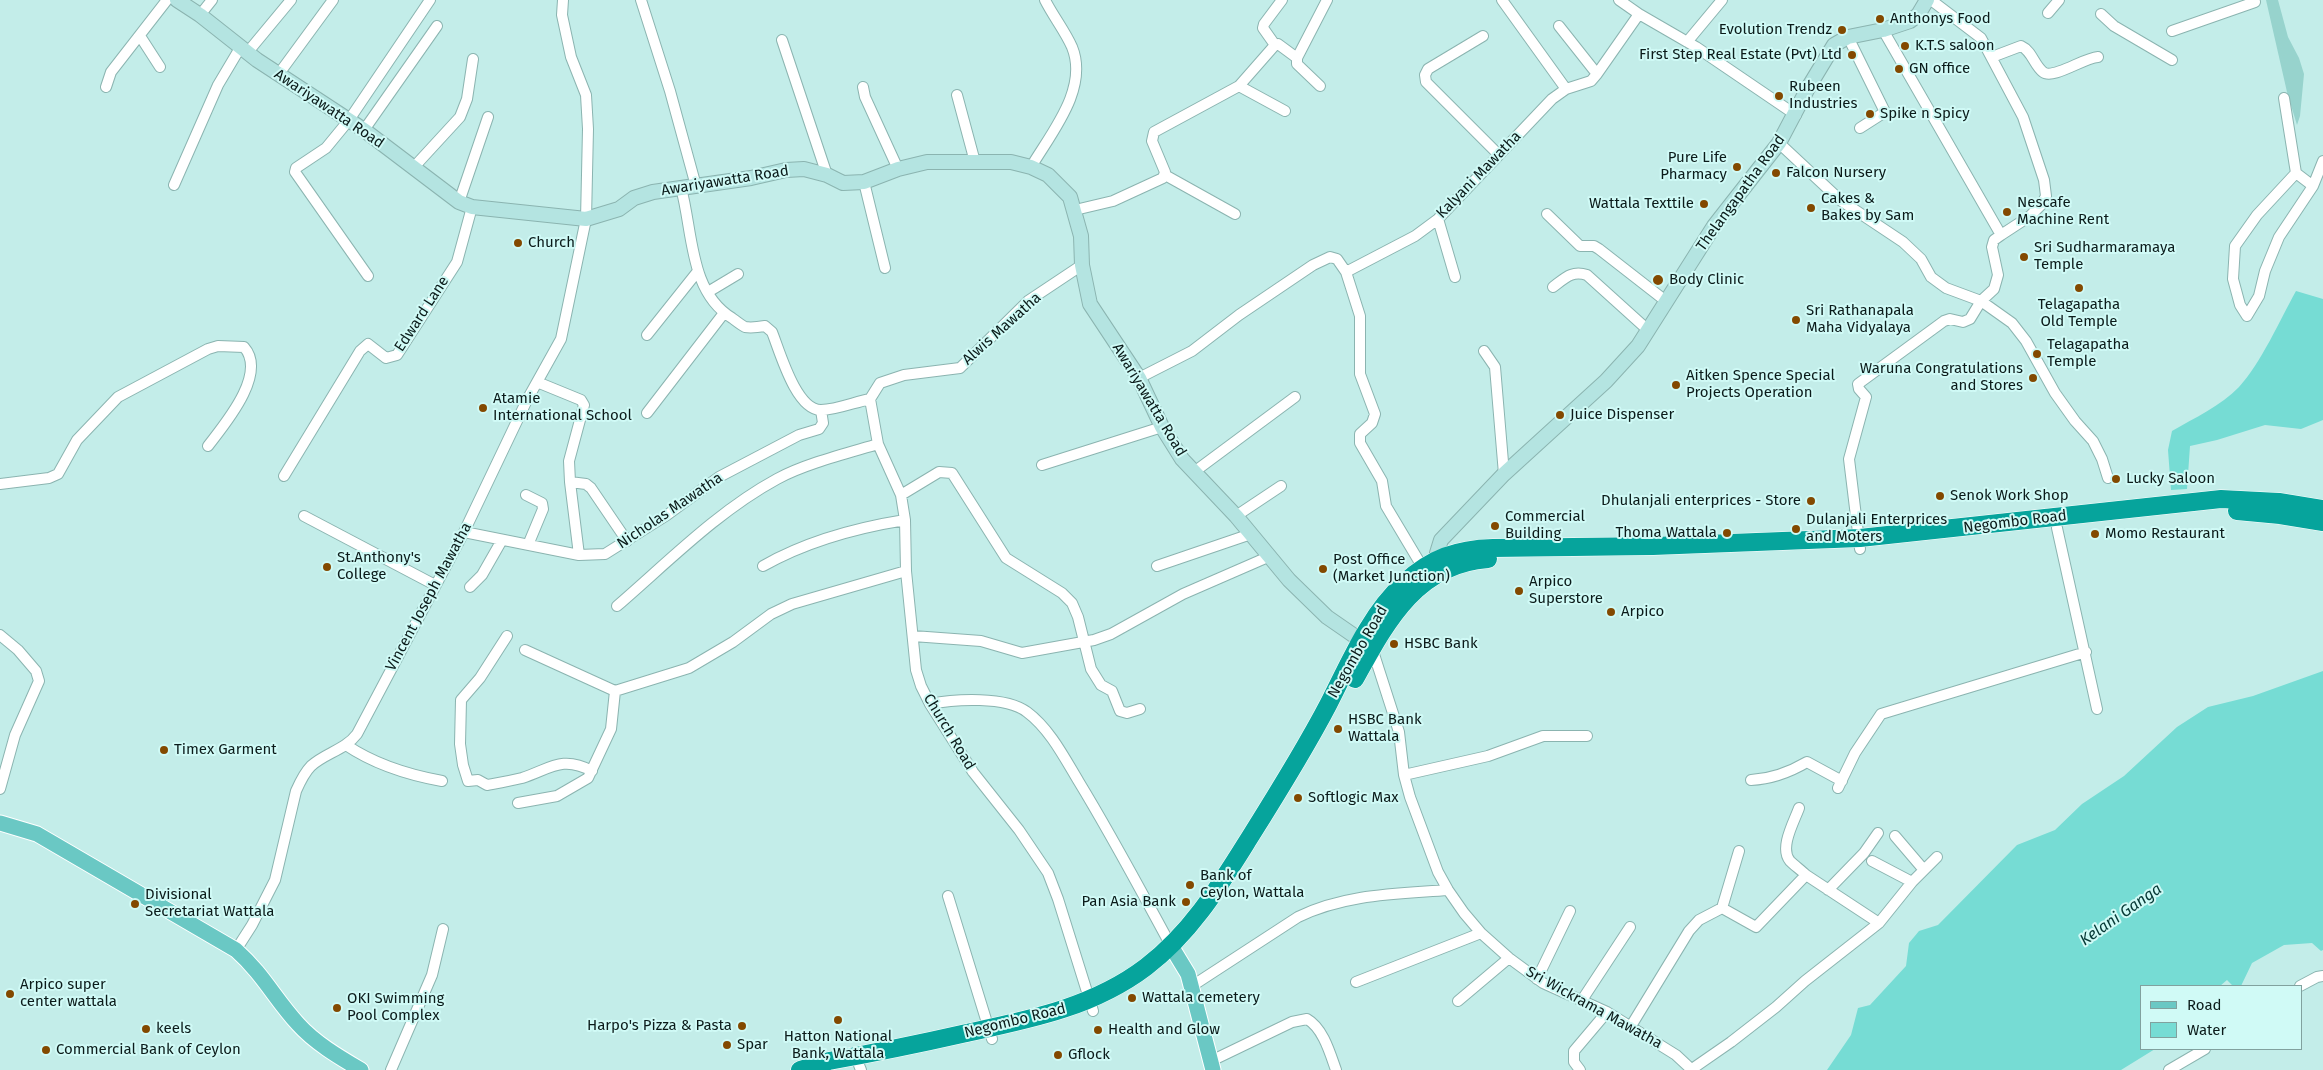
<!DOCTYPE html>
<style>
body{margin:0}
#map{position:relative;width:2323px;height:1070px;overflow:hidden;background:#c3ede9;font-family:"Fira Sans",sans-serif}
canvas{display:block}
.legend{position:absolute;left:2140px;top:985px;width:162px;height:65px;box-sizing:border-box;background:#d0faf6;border:1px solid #81a19e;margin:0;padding:6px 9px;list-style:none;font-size:15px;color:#0b1b1a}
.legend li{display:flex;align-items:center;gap:10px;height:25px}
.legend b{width:25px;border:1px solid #81a19e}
</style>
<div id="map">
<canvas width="2323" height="1070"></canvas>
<ul class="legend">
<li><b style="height:6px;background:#6ac8c4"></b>Road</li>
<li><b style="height:14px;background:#76dcd4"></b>Water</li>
</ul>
</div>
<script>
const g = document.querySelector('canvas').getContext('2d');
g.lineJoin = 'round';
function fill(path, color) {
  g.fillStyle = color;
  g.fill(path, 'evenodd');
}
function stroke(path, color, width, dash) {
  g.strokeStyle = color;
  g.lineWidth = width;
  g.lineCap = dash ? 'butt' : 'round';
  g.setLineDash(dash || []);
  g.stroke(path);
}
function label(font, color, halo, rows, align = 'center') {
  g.font = font + ' "Fira Sans",sans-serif';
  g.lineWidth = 4;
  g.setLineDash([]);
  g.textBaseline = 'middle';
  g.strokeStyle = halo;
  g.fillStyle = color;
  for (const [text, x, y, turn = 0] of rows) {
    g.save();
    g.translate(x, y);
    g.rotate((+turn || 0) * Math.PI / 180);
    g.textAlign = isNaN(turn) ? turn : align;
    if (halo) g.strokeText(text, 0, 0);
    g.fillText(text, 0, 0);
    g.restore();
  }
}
const green = new Path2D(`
 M2266 0H2278L2288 37 2299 58 2304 74 2300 116 2297 125 2287 92Z`);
const water = new Path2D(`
 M2296 291 2323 299V420L2301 429 2265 425 2217 440 2190 446 2187 489 2171 490 2168 450 2172 431C2194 418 2221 406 2239 387 2261 363 2280 320 2296 291Z
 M2323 671V950L2321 951 2312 943 2284 945 2252 963 2241 986H2233L2227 980 2220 986H2142V1049H2155L2121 1070H1827L1851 1035 1858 1008 1870 1005 1906 966 1909 943 1919 931 1938 925 2017 845 2055 830 2082 804 2124 776 2177 727 2208 707 2253 696Z`);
const street = new Path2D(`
 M641 0 670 91 696 186
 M1502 0 1566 89
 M1619 0 1639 14
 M1931 0 1981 38 2023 117 2044 180 2046 196 2042 204 2030 216 2001 235
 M2048 13 2059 0
 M2101 14 2114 26 2172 60
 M200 15 212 0
 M1559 26 1597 74
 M2172 31 2255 2
 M140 36 160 67
 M1483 36 1428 69 1425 75 1426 82 1499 155
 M1848 37 1885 112 1860 128
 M782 40 827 175
 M1687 42 1722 0
 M1275 45 1263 28 1264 24 1282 0
 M247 53 291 0
 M1992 57 2021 46C2032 51 2034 65 2043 72 2053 80 2083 58 2098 57
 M1297 58V64L1320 86
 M278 75 333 0
 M1239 86 1285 111
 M106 87 111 72 167 0
 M863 87 865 97 898 169
 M957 95 975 162
 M2284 98 2296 173 2313 186
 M364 130 437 26
 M1779 143 1840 200 1903 242 1921 259 1931 277 1946 288 1981 301 2012 323 2026 341 2055 393 2075 421 2093 441 2102 459 2108 478
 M414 167 460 117 467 99 473 59
 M1031 167C1051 133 1089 89 1072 47 1065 31 1053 16 1045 0
 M2296 173 2257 215 2235 246 2233 279 2240 305 2247 316 2259 296 2265 271 2279 237 2313 186 2323 161
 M1165 175 1235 214
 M864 182 885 268
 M174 185 218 85 240 48
 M681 188C693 231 689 292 732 318 736 321 741 325 745 327 751 328 759 327 765 326L772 332C780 352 796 410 821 410 836 410 855 402 870 399L880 383 904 375 960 368 1028 301 1082 265
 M459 202 488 117
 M1075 210 1113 201 1163 178 1165 172 1152 141 1154 132 1239 86 1275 45 1278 44 1297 58 1327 0
 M1547 214 1580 246H1594L1599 249 1667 302
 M1438 219 1455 277
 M1346 272 1360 316V374L1375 414 1372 423 1360 434V443L1382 481 1386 506 1423 568
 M368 276 295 172 296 168 326 148 349 120 430 0
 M1553 287C1565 278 1572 270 1587 275L1649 331
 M708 292 738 274
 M647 335 698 271
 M1484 351 1495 367 1504 474
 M1139 378 1192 351 1239 315 1313 265 1330 257 1337 259 1346 272 1415 236 1438 219 1552 99 1566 89 1591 81 1597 74 1639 14 1696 47 1796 115
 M537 382 581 400 584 405 569 461 570 482 579 555
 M870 399 878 444 901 495 905 520 906 571 916 670 921 686 930 704 973 772 1019 830 1048 873 1058 899 1093 1011
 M647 413 724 313
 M1042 465 1162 427
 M1194 472 1295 397
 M284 476 360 351 368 344 386 358 397 355 457 262 472 207
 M570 482 586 484 591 488 627 541
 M0 484 49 478 58 474 77 440 118 397 208 349 218 346 244 347C268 374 224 425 208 446
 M526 495 542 503 543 509 528 545
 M901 495 939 472 952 473 1006 558 1062 593 1072 603 1078 617 1091 669 1101 685 1112 691 1120 711 1127 713 1140 709
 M304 516 435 585
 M1236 516 1281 486
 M2057 528 2097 709
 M464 532 579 555 605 554 667 515 719 477 799 435 819 429 823 423 821 410
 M1860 549 1849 459 1866 397 1859 389 1858 384 1944 321 1950 319 1963 322 1970 319 1981 301 1994 289 1998 275 1992 247 1994 240 2001 235 1883 30
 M763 566C807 541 855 528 905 520
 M1157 566 1251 534
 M470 587 482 575 502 540
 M617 606C668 562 718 511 777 479 804 464 848 453 878 444
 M0 635 18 650 36 671 39 681 15 735 0 789
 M507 636 480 678 461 700 460 744 463 765 468 781 478 780 487 785C498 783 510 781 522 778 550 769 562 755 592 771
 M913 636 981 641 1022 653 1094 640 1111 634 1183 594 1268 557
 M1372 648 1399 732 1404 775 1410 797 1438 872 1448 890 1464 913 1481 933 1509 958 1543 983 1607 1012 1676 1055 1692 1070
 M615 691 689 668 733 642 771 614 792 604 906 571
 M930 704C955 699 1006 696 1027 712 1050 729 1065 759 1079 782 1112 836 1141 891 1171 946
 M346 745C374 764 409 775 442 781
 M1404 775 1488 756 1543 736H1587
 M1751 780C1771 779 1790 772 1807 762L1842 781
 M1838 788 1855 753 1881 714 2086 652
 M518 803 557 796 588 778 611 729 615 691 525 650
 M1799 808C1794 822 1779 848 1790 861 1795 866 1801 870 1806 875
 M1895 836 1924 870
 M1872 861 1912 882
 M1828 890 1864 853 1878 833
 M948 896 992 1039
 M1722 908 1739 851
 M236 950 252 925 275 880 296 791C300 782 304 773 311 766 325 753 345 750 357 734L464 532 527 400 561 339 586 219 588 129 586 95 571 57 562 15 563 0
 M1537 979 1570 911
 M1356 982 1481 933
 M1192 986 1298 917C1345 894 1396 894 1448 890
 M2300 986 2317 977 2323 976
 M1582 1000 1630 927
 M1458 1001 1509 958
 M1631 1026 1689 931 1699 920 1722 908 1756 927 1806 875 1879 923
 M1211 1061 1292 1022 1307 1019C1323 1028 1330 1053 1336 1070
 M859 1065 861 1070
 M1692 1069 1731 1042 1776 1007 1805 981 1879 923 1912 882 1937 857
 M391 1070 432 975 443 929
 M1580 1070 1574 1062V1051L1607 1012
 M2169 1070 2205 1049`);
const secondary = new Path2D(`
 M177 0 200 15 257 60 364 130 459 202 472 207 586 219 619 209 634 198 653 192 751 178 786 170 804 169 827 175 843 183 864 182 898 169 927 162H1011L1031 167 1048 175 1070 197 1081 236 1082 265 1090 304 1139 378 1162 427 1182 459 1236 516 1289 580 1327 617 1369 646
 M1443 567 1437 553 1441 540 1504 474 1606 381 1638 346 1714 226 1779 143 1808 88 1834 45 1848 37 1883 30 1910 21 1918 15 1927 0`);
const primary = new Path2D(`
 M0 823 37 834 236 950C263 974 275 999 298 1024 315 1043 339 1057 361 1070
 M1171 946 1188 974 1213 1070`);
const highway = new Path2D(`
 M2237 511 2280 515 2323 522
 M1355 679C1386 623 1416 564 1488 559
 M800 1070 829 1061C873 1053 918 1044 962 1034 1027 1020 1092 1008 1146 967 1192 932 1220 885 1250 837 1277 794 1304 751 1328 705 1349 664 1369 615 1404 583 1431 558 1457 549 1493 548L1653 546 1860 538 2221 499 2279 502 2323 509`);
const markers = [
 [1880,19,5,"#834900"],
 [1842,30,5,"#834900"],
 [1905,46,5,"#834900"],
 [1852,55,5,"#834900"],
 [1899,69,5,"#834900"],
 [1779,96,5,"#834900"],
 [1870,114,5,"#834900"],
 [1737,167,5,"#834900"],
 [1776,173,5,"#834900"],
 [1704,204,5,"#834900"],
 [1811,208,5,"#834900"],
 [2007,212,5,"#834900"],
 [518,243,5,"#834900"],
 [2024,257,5,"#834900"],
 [1658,280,6,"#834900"],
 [2079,288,5,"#834900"],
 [1796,320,5,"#834900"],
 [2037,354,5,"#834900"],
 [2033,378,5,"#834900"],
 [1676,385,5,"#834900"],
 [483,408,5,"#834900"],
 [1560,415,5,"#834900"],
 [2116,479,5,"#834900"],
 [1940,496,5,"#834900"],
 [1811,501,5,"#834900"],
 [1495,526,5,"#834900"],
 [1796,529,5,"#834900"],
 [1727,533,5,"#834900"],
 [2095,534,5,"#834900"],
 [327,567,5,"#834900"],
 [1323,569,5,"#834900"],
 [1519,591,5,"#834900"],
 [1611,612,5,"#834900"],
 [1394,644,5,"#834900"],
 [1338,729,5,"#834900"],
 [164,750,5,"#834900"],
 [1298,798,5,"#834900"],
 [1190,885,5,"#834900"],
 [1186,902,5,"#834900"],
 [135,904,5,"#834900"],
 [10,994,5,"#834900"],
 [1132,998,5,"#834900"],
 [337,1008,5,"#834900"],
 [838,1020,5,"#834900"],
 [742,1026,5,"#834900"],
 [146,1029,5,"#834900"],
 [1098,1030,5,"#834900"],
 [727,1045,5,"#834900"],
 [46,1050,5,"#834900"],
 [1058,1055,5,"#834900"]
];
const poiNames = [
 ["Anthonys Food",1890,19],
 ["Evolution Trendz",1832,30,"right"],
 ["K.T.S saloon",1915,46],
 ["First Step Real Estate (Pvt) Ltd",1842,55,"right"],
 ["GN office",1909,69],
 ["Rubeen",1789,87],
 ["Industries",1789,104],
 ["Spike n Spicy",1880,114],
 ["Pure Life",1727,158,"right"],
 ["Pharmacy",1727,175,"right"],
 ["Falcon Nursery",1786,173],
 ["Cakes &",1821,199],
 ["Bakes by Sam",1821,216],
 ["Nescafe",2017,203],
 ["Machine Rent",2017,220],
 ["Wattala Texttile",1694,204,"right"],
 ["Church",528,243],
 ["Sri Sudharmaramaya",2034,248],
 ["Temple",2034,265],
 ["Body Clinic",1669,280],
 ["Telagapatha",2079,305,"center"],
 ["Old Temple",2079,322,"center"],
 ["Sri Rathanapala",1806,311],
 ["Maha Vidyalaya",1806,328],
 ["Telagapatha",2047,345],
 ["Temple",2047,362],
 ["Waruna Congratulations",2023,369,"right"],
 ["and Stores",2023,386,"right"],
 ["Aitken Spence Special",1686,376],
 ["Projects Operation",1686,393],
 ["Atamie",493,399],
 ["International School",493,416],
 ["Juice Dispenser",1570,415],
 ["Lucky Saloon",2126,479],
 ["Senok Work Shop",1950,496],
 ["Dhulanjali enterprices - Store",1801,501,"right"],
 ["Commercial",1505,517],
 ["Building",1505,534],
 ["Dulanjali Enterprices",1806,520],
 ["and Moters",1806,537],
 ["Thoma Wattala",1717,533,"right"],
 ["Momo Restaurant",2105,534],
 ["St.Anthony's",337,558],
 ["College",337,575],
 ["Post Office",1333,560],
 ["(Market Junction)",1333,577],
 ["Arpico",1529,582],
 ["Superstore",1529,599],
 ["Arpico",1621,612],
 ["HSBC Bank",1404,644],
 ["HSBC Bank",1348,720],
 ["Wattala",1348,737],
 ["Timex Garment",174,750],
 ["Softlogic Max",1308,798],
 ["Bank of",1200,876],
 ["Ceylon, Wattala",1200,893],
 ["Divisional",145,895],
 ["Secretariat Wattala",145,912],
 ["Pan Asia Bank",1176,902,"right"],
 ["Arpico super",20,985],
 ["center wattala",20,1002],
 ["Wattala cemetery",1142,998],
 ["OKI Swimming",347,999],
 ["Pool Complex",347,1016],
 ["Harpo's Pizza & Pasta",732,1026,"right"],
 ["keels",156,1029],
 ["Health and Glow",1108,1030],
 ["Hatton National",838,1037,"center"],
 ["Bank, Wattala",838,1054,"center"],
 ["Spar",737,1045],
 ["Commercial Bank of Ceylon",56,1050],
 ["Gflock",1068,1055]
];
const streetNames = [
 ["Awariyawatta Road",329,109,34],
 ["Kalyani Mawatha",1479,175,-46],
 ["Awariyawatta Road",725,181,-9],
 ["Thelangapatha Road",1741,193,-54],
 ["Edward Lane",422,314,-57],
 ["Alwis Mawatha",1002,329,-42],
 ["Awariyawatta Road",1149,400,59],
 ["Nicholas Mawatha",670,511,-34],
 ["Negombo Road",2015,522,-7],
 ["Vincent Joseph Mawatha",429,597,-62],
 ["Negombo Road",1358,652,-60],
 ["Church Road",949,732,59],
 ["Sri Wickrama Mawatha",1594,1008,29],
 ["Negombo Road",1015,1021,-14]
];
const waterNames = [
 ["Kelani Ganga",2121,915,-35]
];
fill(green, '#97d3cd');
fill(water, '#76dcd4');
stroke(street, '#8bb4b0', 12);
stroke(secondary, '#8bb4b0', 16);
stroke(primary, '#fff', 17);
stroke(highway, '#fff', 19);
stroke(street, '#fff', 10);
stroke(secondary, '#b4e4e1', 14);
stroke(primary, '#6ac8c4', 15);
stroke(highway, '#06a49c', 18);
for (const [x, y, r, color] of markers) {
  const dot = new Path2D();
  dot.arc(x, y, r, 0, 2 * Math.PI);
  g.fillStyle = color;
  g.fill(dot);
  stroke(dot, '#d0faf6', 2);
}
label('15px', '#0b1b1a', '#d0faf6', poiNames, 'left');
label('15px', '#0b1b1a', '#d0faf6', streetNames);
label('italic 16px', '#063835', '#d0faf6', waterNames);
</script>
